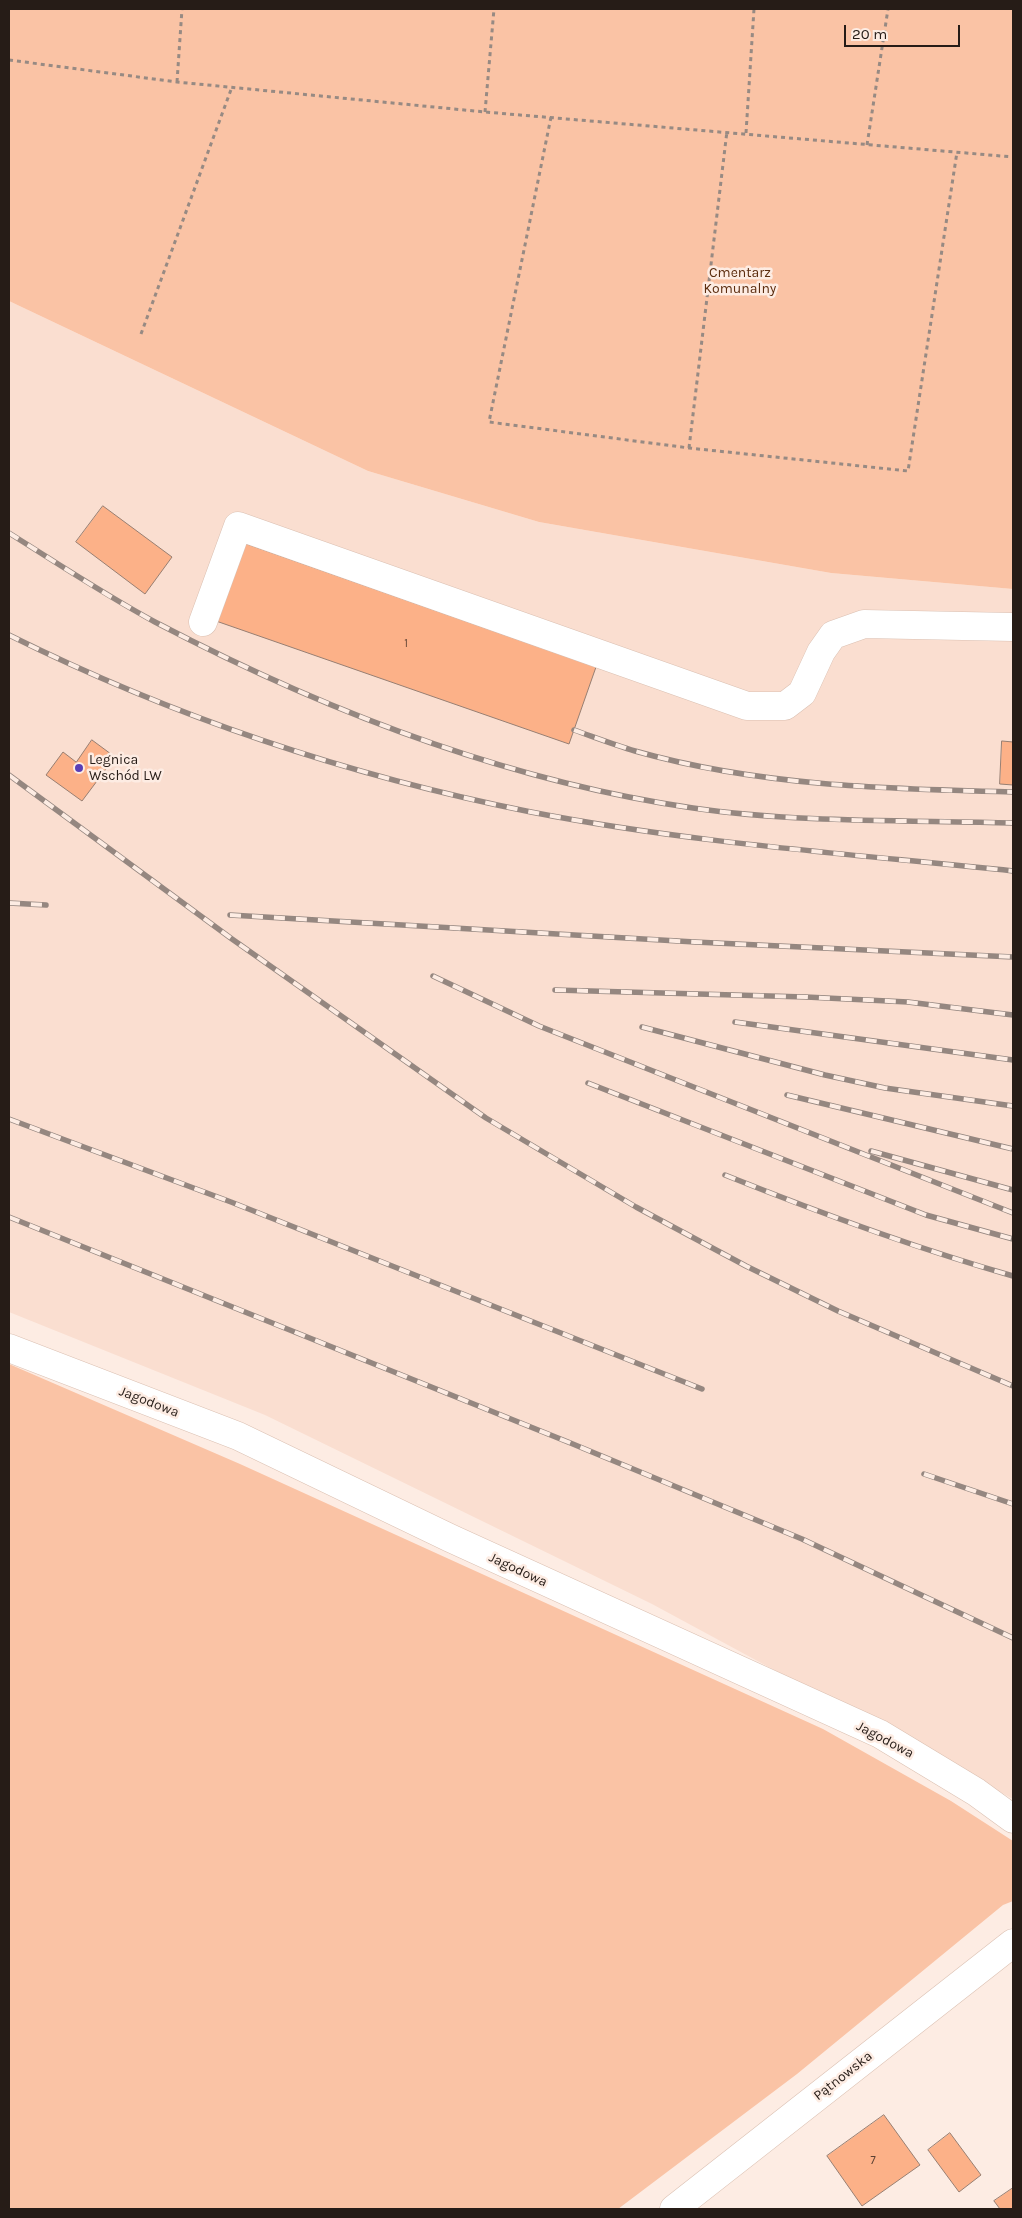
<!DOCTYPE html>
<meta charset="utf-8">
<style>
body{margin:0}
#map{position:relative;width:1022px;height:2218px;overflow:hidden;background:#fdece3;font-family:Karla,sans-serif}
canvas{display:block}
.frame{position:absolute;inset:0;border:10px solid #261c17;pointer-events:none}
.scale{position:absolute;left:844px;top:25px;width:116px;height:22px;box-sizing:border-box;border:2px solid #261c17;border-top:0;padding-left:6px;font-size:15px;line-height:18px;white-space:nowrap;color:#261c17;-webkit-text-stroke:4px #fdece3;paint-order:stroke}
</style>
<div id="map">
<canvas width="1022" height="2218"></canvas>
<div class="frame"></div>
<div class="scale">20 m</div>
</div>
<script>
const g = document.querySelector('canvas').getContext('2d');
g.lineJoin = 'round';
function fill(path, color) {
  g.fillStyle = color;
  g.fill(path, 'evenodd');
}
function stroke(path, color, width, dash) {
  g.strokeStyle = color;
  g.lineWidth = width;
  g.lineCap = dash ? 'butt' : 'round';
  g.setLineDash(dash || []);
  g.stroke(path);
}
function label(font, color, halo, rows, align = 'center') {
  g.font = font + ' Karla,sans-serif';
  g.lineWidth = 5;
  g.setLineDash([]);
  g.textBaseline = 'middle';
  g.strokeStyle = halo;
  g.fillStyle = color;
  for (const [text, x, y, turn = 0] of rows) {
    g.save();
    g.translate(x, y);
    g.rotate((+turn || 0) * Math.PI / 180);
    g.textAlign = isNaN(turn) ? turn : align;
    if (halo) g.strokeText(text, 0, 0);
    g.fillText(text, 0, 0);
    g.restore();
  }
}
const built = new Path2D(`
 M9 301 368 471 539 522 831 573 1013 589V1799L652 1604 265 1415 9 1312Z`);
const green = new Path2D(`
 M9 9H1013V589L831 573 539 522 368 471 9 301Z
 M9 1364 240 1464 823 1729 951 1801 1013 1841V1901L1003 1905 797 2074 618 2209H9Z`);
const building = new Path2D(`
 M103 506 172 557 145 594 76 542Z
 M244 543 596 667 569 744 216 621Z
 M92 740 115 757 82 801 46 775 63 752 76 762Z
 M1002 741 1013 742V785L1000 784Z
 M884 2115 920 2165 862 2206 827 2156Z
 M950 2133 981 2175 959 2192 928 2150Z
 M1013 2188V2209H1000L994 2201Z`);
const path = new Path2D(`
 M9 60 177 82 485 112 1013 157
 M177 82 182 9
 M485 112 494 9
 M551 117 489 422 689 448 908 471 957 152
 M746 133 754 9
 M867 145 888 9
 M141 334 232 87
 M689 448 727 131`);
const minor = new Path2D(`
 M203 622 238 526 747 706H785L802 693 821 652 833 635 864 624 1013 627
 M9 1348 238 1436 450 1538 880 1734 976 1792 1013 1819
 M674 2209 1013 1943`);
const rail = new Path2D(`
 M9 533C57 563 105 595 155 622 321 709 506 781 693 808 796 823 909 820 1013 823
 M9 635C174 717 350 776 531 812 690 843 852 854 1013 871
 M574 730C594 737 615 745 635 751 759 786 886 789 1013 792
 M9 775 232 939 486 1118 636 1207 746 1266 838 1311 1013 1386
 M9 903 46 905
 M230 915 695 942 1013 957
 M433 976 539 1026 1013 1213
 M555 990 806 997 908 1002 1013 1015
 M735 1022 1013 1060
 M642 1027 825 1075 885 1088 1013 1106
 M588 1083 926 1215 1013 1239
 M787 1095 1013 1149
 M9 1119 231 1202 702 1389
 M871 1151 1013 1190
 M725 1175C820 1213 915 1248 1013 1276
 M9 1217 568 1442 802 1539 1013 1638
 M924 1474 1013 1504`);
const markers = [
 [79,768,5,"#5a3eb6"]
];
const numberNames = [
 ["1",406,644],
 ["7",873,2161]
];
const parkNames = [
 ["Cmentarz",740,273],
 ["Komunalny",740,289]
];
const poiNames = [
 ["Legnica",89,760],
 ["Wschód LW",89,776]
];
const streetNames = [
 ["Jagodowa",149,1402,21],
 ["Jagodowa",518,1570,25],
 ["Jagodowa",885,1740,28],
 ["Pątnowska",843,2076,-38]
];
fill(built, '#faded0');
fill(green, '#fac3a5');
fill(building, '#fcb188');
stroke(building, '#987f72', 1);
stroke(minor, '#dbc0b2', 29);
stroke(path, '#978a83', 3, [4, 4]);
stroke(minor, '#fff', 28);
stroke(rail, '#958780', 5.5);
stroke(rail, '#fdece3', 4, [11]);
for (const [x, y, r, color] of markers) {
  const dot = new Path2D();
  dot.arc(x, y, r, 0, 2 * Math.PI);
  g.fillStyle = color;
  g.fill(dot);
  stroke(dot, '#fdece3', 2);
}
label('11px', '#5c4133', null, numberNames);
label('14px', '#5b2c0e', '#fdece3', parkNames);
label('14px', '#261c17', '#fdece3', poiNames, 'left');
label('14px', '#261c17', '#fdece3', streetNames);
</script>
